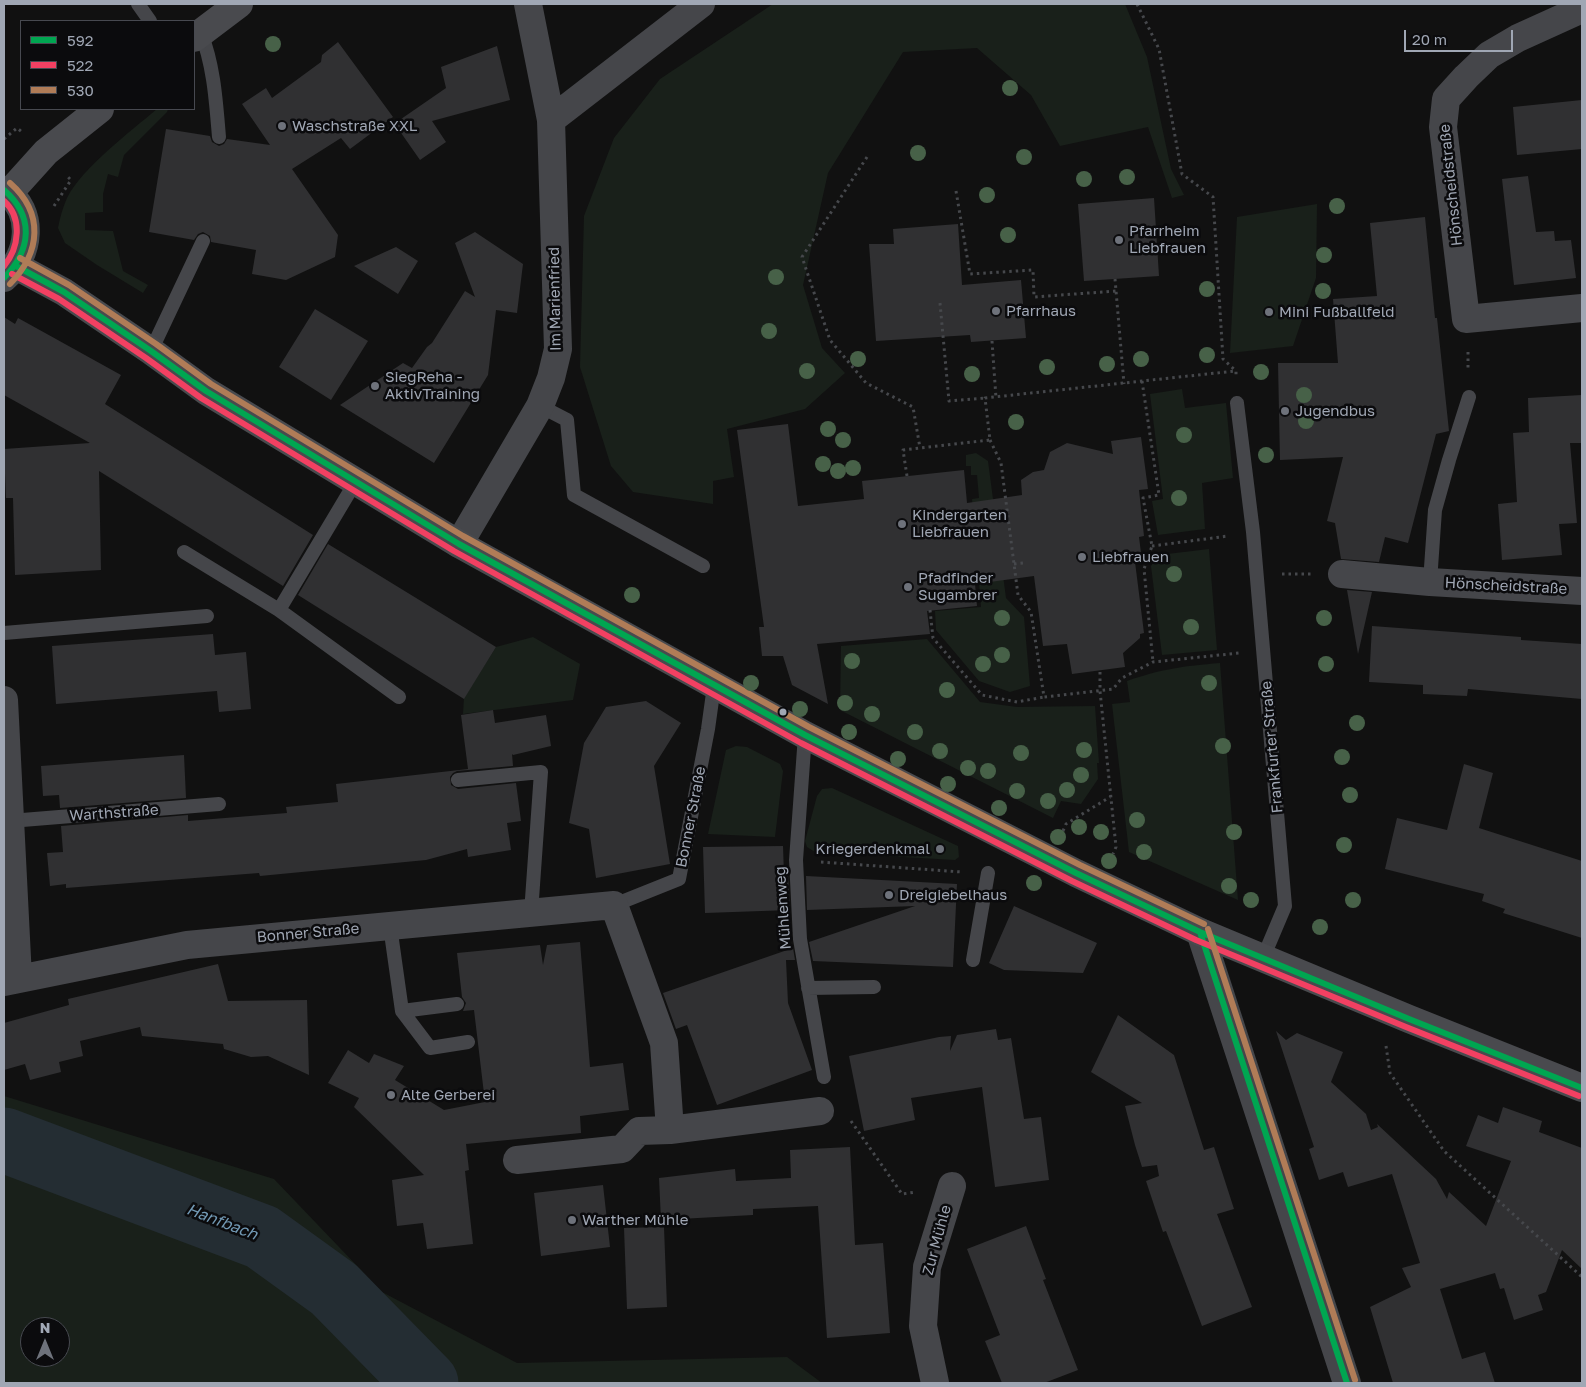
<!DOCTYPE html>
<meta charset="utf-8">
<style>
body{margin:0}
#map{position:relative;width:1586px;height:1387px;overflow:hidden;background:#111;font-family:"Golos Text",sans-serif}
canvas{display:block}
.frame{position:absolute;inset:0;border:5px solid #a0a7b4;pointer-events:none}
.legend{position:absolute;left:20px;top:20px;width:175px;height:90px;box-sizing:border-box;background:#0b0b0d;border:1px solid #474950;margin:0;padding:6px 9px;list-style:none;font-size:15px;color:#a0a7b4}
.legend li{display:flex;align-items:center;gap:10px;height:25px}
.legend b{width:25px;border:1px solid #474950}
.north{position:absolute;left:20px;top:1317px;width:50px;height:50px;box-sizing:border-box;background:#0b0b0d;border:1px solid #474950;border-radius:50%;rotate:0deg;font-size:14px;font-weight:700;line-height:20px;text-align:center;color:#a0a7b4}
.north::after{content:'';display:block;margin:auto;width:18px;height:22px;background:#6e727b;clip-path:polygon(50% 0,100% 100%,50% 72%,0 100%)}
.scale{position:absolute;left:1404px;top:30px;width:109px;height:22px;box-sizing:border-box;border:2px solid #a0a7b4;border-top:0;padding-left:6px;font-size:15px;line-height:18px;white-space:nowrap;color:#a0a7b4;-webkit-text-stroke:4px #0b0b0d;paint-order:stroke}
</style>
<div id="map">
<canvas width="1586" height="1387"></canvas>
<div class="frame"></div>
<ul class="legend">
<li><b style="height:6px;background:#00a651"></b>592</li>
<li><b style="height:6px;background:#f24062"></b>522</li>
<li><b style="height:6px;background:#b07c57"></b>530</li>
</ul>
<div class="north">N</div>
<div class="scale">20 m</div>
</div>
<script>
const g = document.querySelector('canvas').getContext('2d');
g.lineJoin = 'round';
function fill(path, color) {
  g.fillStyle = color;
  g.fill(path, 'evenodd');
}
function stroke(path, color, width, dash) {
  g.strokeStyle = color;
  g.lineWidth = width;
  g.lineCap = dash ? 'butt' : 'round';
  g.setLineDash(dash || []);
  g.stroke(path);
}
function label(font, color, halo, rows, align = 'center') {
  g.font = font + ' "Golos Text",sans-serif';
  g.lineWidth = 5;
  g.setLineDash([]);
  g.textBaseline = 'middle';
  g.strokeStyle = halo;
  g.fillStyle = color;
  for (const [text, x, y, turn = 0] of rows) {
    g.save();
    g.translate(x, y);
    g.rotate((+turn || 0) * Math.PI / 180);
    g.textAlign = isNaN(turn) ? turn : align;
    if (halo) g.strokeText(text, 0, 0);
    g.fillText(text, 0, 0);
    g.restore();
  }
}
const green = new Path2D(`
 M773 4H1125L1147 57 1171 169 1184 195 1172 198 1148 127 1060 146 1031 95 977 48 903 52 828 173 803 285 822 348 845 373 805 409 727 429 734 477 713 481V504L633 492 611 466 580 367 584 216 614 138 660 79Z
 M157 109H168L167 112 124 155 118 177 108 174 103 194V212L85 213V230L113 231 123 271 148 285 143 293 97 265 65 243 58 228C60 217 63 207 67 198 82 168 131 131 157 109Z
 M1317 204 1316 278 1293 346 1230 353 1237 217Z
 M1182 389 1185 408 1226 403 1233 478 1202 483 1205 529 1158 535 1152 501 1163 499 1150 394Z
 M976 453 988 461 1006 598 1024 617 1030 686 1010 692 979 681 936 630 935 611 981 607 972 499 979 498 977 475H971V466H966V455Z
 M1209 549 1217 650 1162 655 1151 566 1159 555Z
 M533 637 580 664 573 700 463 714 464 698 496 647Z
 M927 639 980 702 1017 707 1095 706 1099 763H1097L1098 779 1081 804 1061 801 1053 818 840 710 841 646Z
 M1220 663 1238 900 1129 852 1112 704 1130 702 1127 681C1161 669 1184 666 1220 663Z
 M736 746 747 747 780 764 783 771 775 837 708 834 726 750Z
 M832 788 958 846 959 857 955 860 815 852 807 847 805 841 817 796 822 789Z
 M4 1096 274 1179 382 1292 517 1363 787 1357 822 1383H4ZM30 1327H60V1357H30Z`);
const river = new Path2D(`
 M4 1140 262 1237 334 1289 426 1383`);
const building = new Path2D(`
 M338 42 393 117 350 149 341 138 292 169 338 235 335 257 286 280 252 274 256 250 211 242 210 236 203 232 198 234 194 240 149 232 166 129 210 136 212 142 219 146 224 144 227 139 270 145 242 104 266 88 272 98 321 62 322 55Z
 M497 46 510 100 432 121 446 142 420 160 399 130 389 133 388 128 446 88 441 67Z
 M1582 100V149L1517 155 1513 107Z
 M1528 176 1536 232 1554 231 1555 241 1571 240 1576 278 1514 285 1502 179Z
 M1154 198 1159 276 1084 281 1078 204Z
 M1425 217 1435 318H1437L1449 431 1436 434 1408 543 1385 537 1379 562 1341 559 1335 523 1327 521 1343 457 1280 460 1278 363H1338L1333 299 1377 296 1370 223Z
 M958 224 962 285 1021 280 1026 338 971 342 970 335 876 341 869 244H894L893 229Z
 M475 232 523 264 517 313 496 310 488 375 434 463 340 405 403 363 412 368 427 347 432 343 465 291 475 297 455 243Z
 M396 247 418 261 398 294 354 266Z
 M315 309 368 341 331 400 279 367Z
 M4 317 15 324 18 318 121 375 105 404 313 535 283 586 99 471 101 570 15 575 13 498H6L4 449 90 443 4 395Z
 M1582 395V443H1570L1577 523 1559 524 1562 555 1502 560 1498 504 1517 502 1513 433 1529 432 1528 398Z
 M788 424 798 506 864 499 862 481 964 470 967 503 1022 495 1021 480 1033 472 1044 470 1050 452 1067 443 1113 454 1111 441 1141 437 1148 489 1139 490 1144 536 1139 537 1142 561 1135 562 1144 633 1140 634V638L1123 653 1125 667 1072 674 1067 644 1043 646 1034 576 975 584 977 606 927 611 930 634 817 644 828 704 792 685 783 656H762L759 627H764L737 430Z
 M328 544 496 647 464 699 298 595Z
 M1347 590 1372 592 1358 654Z
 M1372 626 1521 637V640L1582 644V699L1468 689 1467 696 1423 694V685L1369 682Z
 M213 634 215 655 246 652 251 709 219 712 217 691 56 704 52 646Z
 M646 701 681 723 654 766 670 864 596 878 589 829 569 823 584 743 606 707Z
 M493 710 495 723 546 715 551 746 513 755 512 754 513 766 457 771 453 773 450 777 451 785 458 789 516 783 521 821 507 823 511 850 468 857 467 849 426 860 260 876 259 873 66 888V884L50 886 47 853 63 852 61 826 188 815V821L287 813 286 807 338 802 336 784 468 769 461 715Z
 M184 755 186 798 60 808 59 795 43 796 41 766Z
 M1464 764 1493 773 1479 828 1582 861V938L1503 913 1505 909 1482 901 1484 894 1385 869 1397 818 1447 830Z
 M783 846 784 875H788L790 910 705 913 703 847Z
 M806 876 957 884 953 967 813 961 809 942 915 906 807 910Z
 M1014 906 1097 943 1083 973 1004 970 989 963Z
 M580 942 590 1067 623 1063 629 1110 580 1116 581 1133 466 1144 469 1170 465 1171 473 1244 427 1249 423 1223 397 1226 392 1180 424 1175 354 1107 359 1098 328 1083 348 1050 369 1063 374 1054 404 1066 395 1080 444 1110 485 1102 474 1010 463 1011 466 1003 462 997 457 953 540 945 543 965 547 945Z
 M793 948 795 960H786L788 1003 812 1070 717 1105 687 1025 676 1029 663 993Z
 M218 964 228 1001 307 1000 309 1075 268 1056 251 1057 224 1049 223 1044 142 1036 140 1027 80 1041 83 1056 59 1062 61 1072 30 1080 25 1064 4 1070V1023L69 1005 68 999Z
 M1118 1015 1174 1055 1204 1150 1214 1147 1234 1209 1217 1214 1252 1307 1202 1326 1166 1231 1163 1232 1146 1181 1159 1176 1157 1165 1142 1167 1135 1145 1125 1106 1142 1103 1091 1072Z
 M996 1029 998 1040 1011 1038 1024 1119 1041 1117 1049 1180 995 1187 982 1087 911 1098 915 1120 864 1131 849 1056 939 1037 951 1036 950 1051 957 1035Z
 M1276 1031 1286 1040 1297 1033 1343 1052 1331 1082 1366 1114 1371 1130 1378 1127 1377 1124 1436 1179 1447 1199 1449 1192 1486 1226 1511 1161 1466 1146 1478 1115 1498 1123 1503 1107 1542 1121 1539 1132 1582 1148V1269L1562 1250 1546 1292 1538 1295 1543 1310 1514 1320 1504 1288 1500 1289 1495 1273 1440 1289 1462 1359 1485 1352 1495 1383H1393L1370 1307 1411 1287 1402 1268 1420 1263 1392 1174 1348 1187 1343 1172 1319 1180 1309 1149 1314 1147Z
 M850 1147 855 1245 883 1243 890 1333 827 1338 818 1206 753 1209V1215L661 1220 659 1178 735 1169 736 1181 791 1178 790 1150Z
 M603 1185 610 1247 541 1256 534 1193Z
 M1026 1226 1046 1279 1043 1280 1078 1370 1044 1383H1002L985 1341 1000 1335 967 1249Z
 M664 1227 667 1307 627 1309 624 1228Z`);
const path = new Path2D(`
 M1137 4 1159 49 1182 174 1213 197 1223 359 1236 371V377
 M4 139 17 128 22 132
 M867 157 802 257 830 340 866 383 913 407 920 448
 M956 191 970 274 1033 270 1034 297 1116 291
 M54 206 71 180 67 176
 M1115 279 1124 384
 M940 303 949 401 985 398
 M992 341 996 398
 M1468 352V371
 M1142 381 1159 495 1143 498 1152 546 1144 569 1153 662
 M990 440 1001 463 1018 595 1031 612 1044 697 1113 689 1122 678 1153 662 1239 653
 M907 476 903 450 990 440 985 398 1235 371
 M1152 546 1228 536
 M1014 564 1024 563
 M1282 574H1311
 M930 610 933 638 982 695 1017 702 1044 697
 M1100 672V691L1116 847 1113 854
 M1063 831 1066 824 1110 797
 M821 862 962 872
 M1386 1046 1390 1073 1444 1151 1582 1277
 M851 1121 902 1194 916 1192`);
const lane = new Path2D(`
 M138 4 150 21
 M201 33C214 66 216 102 219 137
 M151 351 203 241
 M1237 403 1253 532 1285 906 1263 958
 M540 406 567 420 574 495 703 566
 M184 552 279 610 356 481
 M1430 582 1435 510 1449 460 1469 397
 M279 610 399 697
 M4 633 207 616
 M805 735 796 860 800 939 824 1077
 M458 780 541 772 531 913
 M10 821 219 804
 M614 905 679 879 708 729 714 686
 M390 926 402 1011 430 1048 468 1042
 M973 960 988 873
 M808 988 874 987
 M402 1011 457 1004`);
const street = new Path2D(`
 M528 4 551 120
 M1582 9 1518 38 1489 55 1466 77 1446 99 1443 127 1466 319 1582 308
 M459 544 540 406 551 378 558 349 551 120 701 4
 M1342 574 1430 582 1582 591
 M4 700 18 978
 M1200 932 1347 1383
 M4 982 187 945 614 905 664 1043 670 1130 820 1111
 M517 1160 622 1149 639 1131 670 1130
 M935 1383 923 1326 927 1267 952 1186`);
const secondary = new Path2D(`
 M194 38 239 4
 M4 190C36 211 30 256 4 278
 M9 193 46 152 100 109
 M16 266 64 292 151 351 206 391 459 544 805 735 1076 873 1200 932 1409 1019 1582 1088`);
const bus1 = new Path2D(`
 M4 190C35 217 31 250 4 278
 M16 266 64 292 151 351 206 391 459 544 805 735 1076 873 1200 932 1409 1019 1582 1088
 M1200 932 1347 1383`);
const bus2 = new Path2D(`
 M4 201C23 218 19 248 4 266
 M12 274 59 299 146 358 201 398 454 551 801 743 1072 881 1196 940 1406 1027 1579 1096`);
const bus3 = new Path2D(`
 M10 183C44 213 41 252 10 284
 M20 258 69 285 156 344 211 384 463 536 809 727 1080 865 1204 924
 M1208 929 1355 1380`);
const trees = [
 [273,44],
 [1010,88],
 [918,153],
 [1024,157],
 [1127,177],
 [1084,179],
 [987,195],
 [1337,206],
 [1008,235],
 [1324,255],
 [776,277],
 [1207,289],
 [1323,291],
 [769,331],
 [1207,355],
 [858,359],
 [1141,359],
 [1107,364],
 [1047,367],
 [807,371],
 [1261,372],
 [972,374],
 [1304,395],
 [1306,421],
 [1016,422],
 [828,429],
 [1184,435],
 [843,440],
 [1266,455],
 [823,464],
 [853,468],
 [838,471],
 [1179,498],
 [1174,574],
 [632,595],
 [1002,618],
 [1324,618],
 [1191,627],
 [1002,655],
 [852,661],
 [983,664],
 [1326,664],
 [751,683],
 [1209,683],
 [947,690],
 [845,703],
 [800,709],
 [872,714],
 [1357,723],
 [849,732],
 [915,732],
 [1223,746],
 [1084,750],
 [940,751],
 [1021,753],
 [1342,757],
 [898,759],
 [968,768],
 [988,771],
 [1081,775],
 [948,784],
 [1067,790],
 [1017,791],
 [1350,795],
 [1048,801],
 [999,808],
 [1137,820],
 [1079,827],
 [1101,832],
 [1234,832],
 [1058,837],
 [1344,845],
 [1144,852],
 [1109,861],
 [1034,883],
 [1229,886],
 [1251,900],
 [1353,900],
 [1320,927]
];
const markers = [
 [282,126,5,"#6e727b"],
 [1119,240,5,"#6e727b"],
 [996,311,5,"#6e727b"],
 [1269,312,5,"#6e727b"],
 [375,386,5,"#6e727b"],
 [1285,411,5,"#6e727b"],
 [902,524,5,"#6e727b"],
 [1082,557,5,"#6e727b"],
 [908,587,5,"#6e727b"],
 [783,712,4.5,"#a0a7b4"],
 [940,849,5,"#6e727b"],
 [889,895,5,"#6e727b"],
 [391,1095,5,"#6e727b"],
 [572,1220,5,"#6e727b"]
];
const poiNames = [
 ["Waschstraße XXL",292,126],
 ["Pfarrheim",1129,231],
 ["Liebfrauen",1129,248],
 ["Pfarrhaus",1006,311],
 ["Mini Fußballfeld",1279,312],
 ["SiegReha -",385,377],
 ["AktivTraining",385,394],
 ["Jugendbus",1295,411],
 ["Kindergarten",912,515],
 ["Liebfrauen",912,532],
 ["Liebfrauen",1092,557],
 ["Pfadfinder",918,578],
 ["Sugambrer",918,595],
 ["Kriegerdenkmal",930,849,"right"],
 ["Dreigiebelhaus",899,895],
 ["Alte Gerberei",401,1095],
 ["Warther Mühle",582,1220]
];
const streetNames = [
 ["Hönscheidstraße",1451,185,-96],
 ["Im Marienfried",555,299,-91],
 ["Hönscheidstraße",1506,586,3],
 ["Frankfurter Straße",1272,747,-95],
 ["Warthstraße",114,813,-4],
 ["Bonner Straße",691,817,-79],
 ["Mühlenweg",783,908,-94],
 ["Bonner Straße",308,933,-5],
 ["Zur Mühle",937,1240,-75]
];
const waterNames = [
 ["Hanfbach",222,1222,21]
];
fill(green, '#19201a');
stroke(river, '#242d33', 65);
fill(building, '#303032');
stroke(path, '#46484c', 3, [2.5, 4]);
stroke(lane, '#45464a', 14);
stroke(street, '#45464a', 28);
stroke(secondary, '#494a4e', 28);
stroke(bus1, '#00a651', 6);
stroke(bus2, '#f24062', 6);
stroke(bus3, '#b07c57', 6);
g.fillStyle = '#476148';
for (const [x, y] of trees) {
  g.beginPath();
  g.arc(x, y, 8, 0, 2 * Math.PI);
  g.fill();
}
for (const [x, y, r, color] of markers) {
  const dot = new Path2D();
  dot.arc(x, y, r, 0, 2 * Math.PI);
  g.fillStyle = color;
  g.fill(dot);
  stroke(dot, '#0b0b0d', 2);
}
label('15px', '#a0a7b4', '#0b0b0d', poiNames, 'left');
label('15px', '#a0a7b4', '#0b0b0d', streetNames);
label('italic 16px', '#7299b4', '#0b0b0d', waterNames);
</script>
